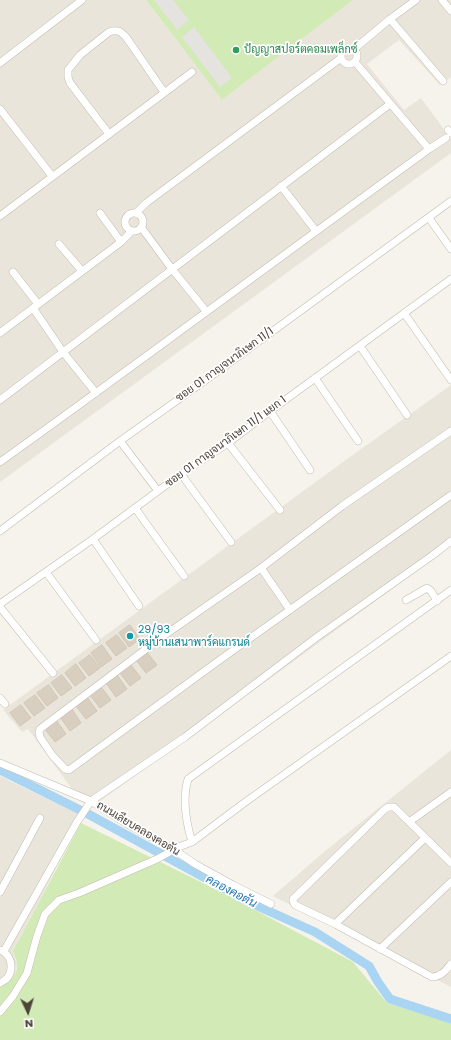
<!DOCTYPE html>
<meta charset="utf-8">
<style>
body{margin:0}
#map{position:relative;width:451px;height:1040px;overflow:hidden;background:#f6f3ec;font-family:Poppins,sans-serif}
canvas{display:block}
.north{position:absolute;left:8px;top:992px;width:40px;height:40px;-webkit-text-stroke:3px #fff;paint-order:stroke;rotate:176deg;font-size:11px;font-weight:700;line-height:16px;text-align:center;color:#4b4439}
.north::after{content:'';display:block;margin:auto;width:14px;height:18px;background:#4b4439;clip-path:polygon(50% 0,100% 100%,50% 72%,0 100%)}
</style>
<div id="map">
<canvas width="451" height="1040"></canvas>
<div class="north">N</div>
</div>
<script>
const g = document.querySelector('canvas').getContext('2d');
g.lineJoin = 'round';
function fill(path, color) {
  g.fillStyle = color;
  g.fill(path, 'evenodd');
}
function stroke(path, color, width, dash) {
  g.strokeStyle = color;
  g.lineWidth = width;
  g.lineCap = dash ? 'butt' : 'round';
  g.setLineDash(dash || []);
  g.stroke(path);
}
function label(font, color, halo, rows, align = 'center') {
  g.font = font + ' Poppins,Sarabun,sans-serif';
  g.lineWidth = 3.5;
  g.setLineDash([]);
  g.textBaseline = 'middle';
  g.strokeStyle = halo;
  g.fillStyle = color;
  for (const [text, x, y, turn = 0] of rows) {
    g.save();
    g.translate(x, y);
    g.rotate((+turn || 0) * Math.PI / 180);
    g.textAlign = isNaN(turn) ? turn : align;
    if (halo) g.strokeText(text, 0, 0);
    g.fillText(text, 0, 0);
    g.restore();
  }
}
const residential = new Path2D(`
 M0 0H146L222 100 353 0H451V77L440 85 399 40 367 64 404 110 421 98 451 139V153L0 482Z
 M451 385V546L276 674 99 802 72 789 28 729 22 732 3 710 343 462Z
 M451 750V987L273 896 324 852Z
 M0 776 82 816 41 898 13 951 17 964 15 975 9 983 0 986Z`);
const green = new Path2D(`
 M146 0H353L222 100Z
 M81 823 221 892 353 962 387 1003 451 1023V1040H0V986C9 982 18 976 17 964 17 960 14 955 13 951Z`);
const parking = new Path2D(`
 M154 0H173L189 20 177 30Z
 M194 27 232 78 220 87 182 37Z`);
const canal = new Path2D(`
 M0 770 88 814 253 904 315 932 369 966 378 982 390 999 451 1019`);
const building = new Path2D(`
 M130 625 140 639 129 647 119 633Z
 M117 635 127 648 116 656 106 643Z
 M102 645 112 659 101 667 91 653Z
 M147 652 157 665 146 673 136 660Z
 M90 655 100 668 89 676 79 663Z
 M76 664 86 678 75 686 65 673Z
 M131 665 141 678 130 686 120 673Z
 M62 675 72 688 61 696 51 683Z
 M117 675 127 689 116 697 106 683Z
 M49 685 58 698 47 706 37 693Z
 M101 687 111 700 100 708 90 695Z
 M35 695 45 708 34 716 24 703Z
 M87 697 97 711 86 719 76 706Z
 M21 705 31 718 20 726 10 713Z
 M72 709 81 723 70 731 60 717Z
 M56 720 66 734 55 742 45 729Z`);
const street = new Path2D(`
 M442 0 451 11
 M390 19 443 81
 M341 56a8 8 0 1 1 16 0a8 8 0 1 1-16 0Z
 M353 50 390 19 416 0
 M355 62 429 149
 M0 63 82 0
 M0 109 52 176
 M448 130 451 133
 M109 134 70 83 68 77V70L80 55 109 32C118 29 120 31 126 37L164 92
 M281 186 316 231
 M100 213 121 242
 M136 213 146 203 341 58
 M125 222a9 9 0 1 1 18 0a9 9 0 1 1-18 0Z
 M0 216 192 72
 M429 218 451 249
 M141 227 172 269 206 311
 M59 244 82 271
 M13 272 38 304
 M33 308 63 352 96 393
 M404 313 451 380
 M0 333 121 242 132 231
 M360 346 407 415
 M315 378 358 441
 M0 400 390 104
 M270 411 310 470
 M451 431 342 506 261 568 162 637 40 729 39 732 40 737 52 755 65 769 69 770 221 659 451 495
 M120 441 158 491
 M228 443 280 510
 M0 462C141 361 280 257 421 155L429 149 446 138
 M181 474 231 542
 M135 508 184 576
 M0 531 120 441 210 377 451 201
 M93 539 139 606
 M261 568 290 610
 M46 572 96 640
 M406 600 427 588 431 591 437 601
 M0 604 93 539 181 474 228 443 270 411 451 279
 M0 607 53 673
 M0 698 5 704
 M0 763 91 801 127 824 173 849 195 864 233 885 271 904
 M409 822 451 792
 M192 842C186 822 182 799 188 779L451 590
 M451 863 394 807H389L385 809 293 899V901L295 905 335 924 432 977C441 977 446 970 451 964
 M0 892 40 818
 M335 924 425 838
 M380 949 451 882
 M4 951 77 822 91 801 185 737 317 637 433 555 451 541
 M0 983C3 981 6 980 8 977 14 968 11 954 0 950
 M0 1012 13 996 27 973 37 936 45 914 59 900 79 893 157 859 168 853 173 849 192 842 244 803 451 656`);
const markers = [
 [236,50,4,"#2e9e5b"],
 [130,636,4,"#0f9aa8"]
];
const leisureNames = [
 ["ปัญญาสปอร์ตคอมเพล็กซ์",244,50]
];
const streetNames = [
 ["ซอย 01 กาญจนาภิเษก 11/1",225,365,-36],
 ["ซอย 01 กาญจนาภิเษก 11/1 แยก 1",226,442,-36],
 ["ถนนเลียบคลองคอตัน",138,829,31]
];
const cultureNames = [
 ["29/93",138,630],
 ["หมู่บ้านเสนาพาร์คแกรนด์",138,643]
];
const waterNames = [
 ["คลองคอตัน",231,892,28]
];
fill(residential, '#eae5da');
fill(green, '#d2eab5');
fill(parking, '#e5e3e0');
stroke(canal, '#a9d4f2', 9);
fill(building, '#d8cfc1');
stroke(building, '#d3c7b4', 1);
stroke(street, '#c2bbae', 8);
stroke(street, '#fff', 7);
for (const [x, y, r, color] of markers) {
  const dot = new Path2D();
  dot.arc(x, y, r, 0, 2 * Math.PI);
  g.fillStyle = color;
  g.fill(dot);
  stroke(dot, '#fff', 1.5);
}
label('11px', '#27864d', '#fff', leisureNames, 'left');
label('11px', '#4b4439', '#fff', streetNames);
label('11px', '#0d838f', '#fff', cultureNames, 'left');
label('italic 12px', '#2e7ab2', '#fff', waterNames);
</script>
